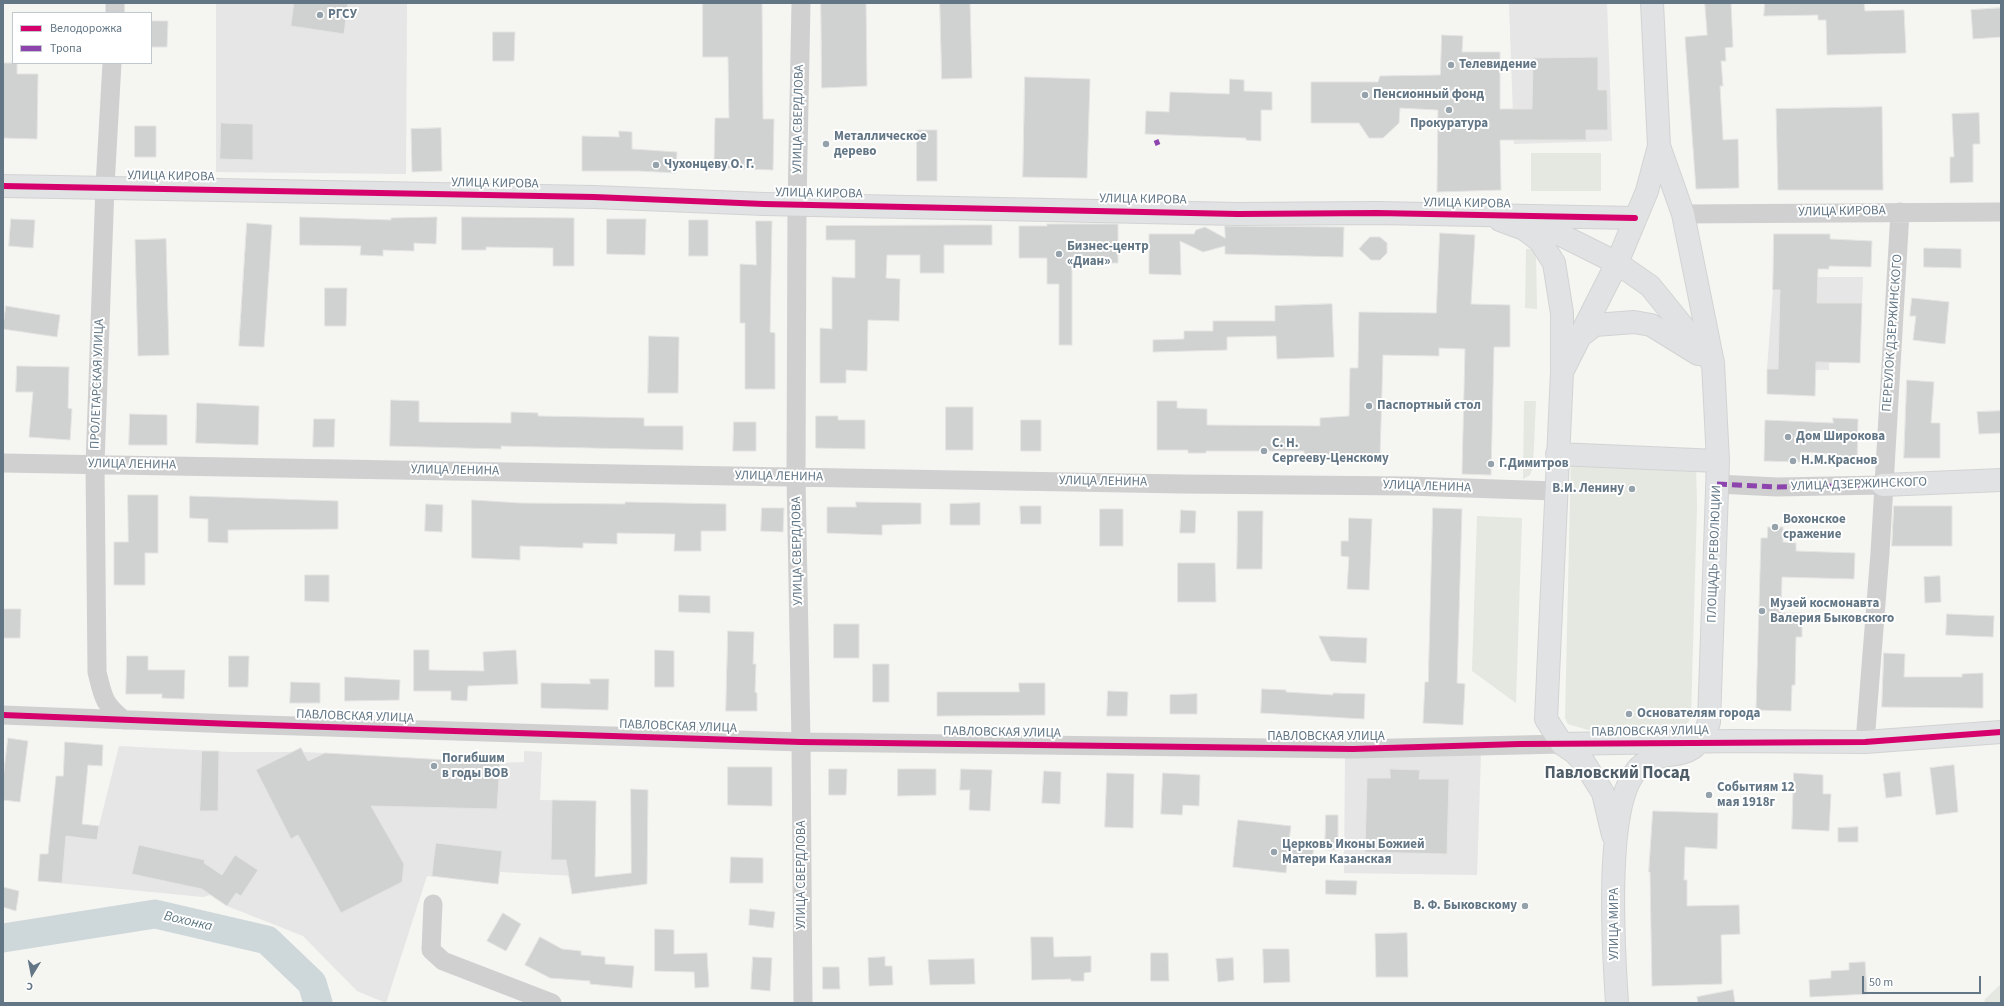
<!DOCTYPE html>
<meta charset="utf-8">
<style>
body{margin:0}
#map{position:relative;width:2004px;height:1006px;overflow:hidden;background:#f5f5f2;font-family:"Source Sans 3",sans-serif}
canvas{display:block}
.frame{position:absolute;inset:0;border:4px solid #627685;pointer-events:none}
.legend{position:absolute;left:12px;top:12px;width:140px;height:52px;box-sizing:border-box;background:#fff;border:1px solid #c0c8ce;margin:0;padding:5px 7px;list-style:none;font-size:12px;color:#627685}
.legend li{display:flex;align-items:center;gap:8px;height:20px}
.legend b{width:20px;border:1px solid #c0c8ce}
.north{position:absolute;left:12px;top:954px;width:40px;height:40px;-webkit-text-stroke:3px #fff;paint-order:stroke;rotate:190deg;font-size:11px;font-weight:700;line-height:16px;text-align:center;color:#627685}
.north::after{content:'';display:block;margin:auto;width:14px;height:18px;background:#627685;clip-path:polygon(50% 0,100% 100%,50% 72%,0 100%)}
.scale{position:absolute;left:1862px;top:976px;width:119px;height:18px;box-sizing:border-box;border:2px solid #627685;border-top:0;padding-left:5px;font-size:12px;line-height:14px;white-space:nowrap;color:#627685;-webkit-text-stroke:3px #fff;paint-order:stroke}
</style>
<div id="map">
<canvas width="2004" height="1006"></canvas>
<div class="frame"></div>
<ul class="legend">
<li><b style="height:5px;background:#d6006c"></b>Велодорожка</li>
<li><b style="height:5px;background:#8e44ad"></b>Тропа</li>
</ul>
<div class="north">С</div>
<div class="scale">50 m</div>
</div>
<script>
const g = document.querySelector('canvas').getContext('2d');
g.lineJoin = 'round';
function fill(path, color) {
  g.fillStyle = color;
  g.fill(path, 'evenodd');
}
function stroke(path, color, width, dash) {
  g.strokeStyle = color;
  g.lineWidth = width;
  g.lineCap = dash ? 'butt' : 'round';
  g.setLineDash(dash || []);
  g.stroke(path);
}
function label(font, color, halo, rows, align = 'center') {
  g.font = font + ' "Source Sans 3",sans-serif';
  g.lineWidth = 4;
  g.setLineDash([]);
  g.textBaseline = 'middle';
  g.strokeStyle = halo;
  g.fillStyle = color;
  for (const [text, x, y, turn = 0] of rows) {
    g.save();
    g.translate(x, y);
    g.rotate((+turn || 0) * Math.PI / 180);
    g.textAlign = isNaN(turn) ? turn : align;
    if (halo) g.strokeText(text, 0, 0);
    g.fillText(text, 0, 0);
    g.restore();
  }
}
const built = new Path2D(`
 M216 3H407L406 174 216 172Z
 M1509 3H1607L1612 141 1514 144Z
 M1774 277H1863L1862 303H1834L1833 336 1829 338V370L1767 369Z
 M119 746 231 752H292L301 748 304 752 500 763 524 762V751L542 752 540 800 596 801 594 877 500 872 498 884 427 876 386 1003 357 991 303 936 227 906 210 895 203 897 38 881 40 854 64 856 66 836 97 840 99 826Z
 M1481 753 1477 875 1344 873 1345 756Z`);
const green = new Path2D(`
 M1531 153H1601V191H1531Z
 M1526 249H1533L1536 255 1537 309 1525 308Z
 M1524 401H1536L1533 467 1530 475 1523 479Z
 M1571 456 1696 462 1697 507 1691 716C1688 726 1682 728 1672 731L1588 730 1568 724 1565 718Z
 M1477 516 1522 518 1516 703 1472 671Z
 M2000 985H2001V1003H1984L1985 999Z`);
const river = new Path2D(`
 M3 938 155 914 267 940 312 983 318 1003`);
const building = new Path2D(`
 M294 3H348L344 34 291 26Z
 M703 3H762L763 119H774L773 170 714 168 715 118H729L728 57H703Z
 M821 3H866L867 86 822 88Z
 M940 3H970L972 78 942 79Z
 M1705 3H1731L1733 47 1725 48 1726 61H1721L1723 86H1720L1723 140 1738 139 1739 188 1696 189 1685 37 1707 35Z
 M1765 3H1864L1865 11 1904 10 1906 53 1827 55 1826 20H1818V15L1764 16Z
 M2001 8V37L1973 39 1971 10Z
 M151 21H168L167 47H151Z
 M493 32H515L514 61H493Z
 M1442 35 1463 36 1462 52H1500V109H1532L1533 58 1598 57V90H1607L1608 130H1586V140H1500L1501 190 1437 192 1438 110 1400 108 1399 123 1383 138H1369L1359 123H1311V82H1378L1380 76 1440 75Z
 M3 63H17V74H38L37 139 3 138Z
 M1025 77 1090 79 1087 178 1023 177Z
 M1230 79 1244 80V91L1272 92V110H1261V141L1246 140V138L1145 134 1146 111 1169 112 1170 92 1229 94Z
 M1882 107 1883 190H1778L1776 109Z
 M1979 113 1980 144H1973V182L1950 183V157H1954L1952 114Z
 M221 123 253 124V160L220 159Z
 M135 126H156V157H135Z
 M441 128 442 171 412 172 411 129Z
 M917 130H937V181H917Z
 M619 131 632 132V149L677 152 676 173 639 171H582V136L619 137Z
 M300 217 391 220V218L437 217 436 244 414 243V251L383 250V256L360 255 361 246 300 245Z
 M462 217 574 218V266H553V248L486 247V250H462Z
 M11 219 35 220 33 248 9 246Z
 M607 219H646L645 255 607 254Z
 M689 220H708V256H689Z
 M756 221H772L770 332 775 333V389H745V323H740V264L756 265Z
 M247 223 272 225 264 347 239 346Z
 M1047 224H1118V263H1072V345H1059V284H1047V258H1019V226H1047Z
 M964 225H992V245H944V273H920V255H887L886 278 900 279 899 321 868 320 867 371 846 370V383H820V328L832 329V277L855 278V240H826V226Z
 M1225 226 1344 227 1343 257 1225 254V246L1203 252 1180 241 1181 275 1149 274V234H1194L1196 230 1205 227 1225 238Z
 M1440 233 1475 235 1471 304 1510 305V347H1494L1491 475 1462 474 1465 349 1439 348V356L1383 355 1380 456 1304 454V451H1206V453H1188V450H1157V401H1177V408L1207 409V425L1320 426V418L1349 416 1350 368H1358L1359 312 1436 313Z
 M1774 234H1830V239L1872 241 1871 267 1829 266V269H1818L1817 303H1862L1860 363 1816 362 1815 396 1767 394V369H1778L1780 290H1773Z
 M1370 237H1380L1387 243V253L1380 260H1371L1359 249Z
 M166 239 169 355 138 356 135 240Z
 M1924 248 1961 249V268L1924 267Z
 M325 288H347L346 326H325Z
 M1912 298 1949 302 1945 344 1913 340 1916 316H1910Z
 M1332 304 1334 357 1277 359 1276 336 1227 337V350L1153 352V340L1184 339V331H1213V321H1275V306Z
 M6 306 60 315 57 337 3 329Z
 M649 336 679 337 678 393H648Z
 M17 366 69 367 68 408 72 409 70 440 29 437 33 392H16Z
 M1907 380 1934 382 1931 423H1940V458H1904Z
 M391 400 419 401V422L511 423V412L538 413V416L644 418V426H683V450L501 446V449L390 446Z
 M197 403 259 406 258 445 196 443Z
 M946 407H973V450H946Z
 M2001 411V433L1979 434 1977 412Z
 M130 414 167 415V445H129Z
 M816 416H838V420H865V449L816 448Z
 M1833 418 1858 419 1857 465 1832 464V454L1801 452 1800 462 1764 461 1765 420 1833 423Z
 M314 419H335L334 447H313Z
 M1021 420H1041V451H1021Z
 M734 422H756V451H733Z
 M128 495H158V553H145V585H114V542H128Z
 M190 496 338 501V529L228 530V543L208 542V519L190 518Z
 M472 500 520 503 625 504V502L726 504V531H701V551H674L675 534 617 533V544L583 543V548L520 546V560L472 558Z
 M856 502 921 503V524L882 525V535L827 533V507H856Z
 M980 503V525H950V504Z
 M426 504 443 505 442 532 425 531Z
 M1020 506H1041V524H1021Z
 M1894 506H1952V546H1892Z
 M762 508H784L783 532 761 531Z
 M1433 508 1462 509 1457 683 1465 684 1463 725 1423 723 1425 682H1428Z
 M1100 509H1123V546H1100Z
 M1181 510 1196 511 1195 533H1180Z
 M1238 511H1263L1262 569H1237Z
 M1349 518 1372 519 1369 590 1347 589 1349 557 1341 556V541H1348Z
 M1768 527H1783V542L1796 543V551L1855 553 1854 579 1782 577 1781 613H1802V637H1796L1795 685H1792L1791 711 1756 710 1761 538H1767Z
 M1178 563H1215L1216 602H1178Z
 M305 575H329V602L305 601Z
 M1940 576 1941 602 1925 603 1924 577Z
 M679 595 710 596V613L679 612Z
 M4 609H21L20 638H4Z
 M1947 614 1994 616 1993 637 1946 635Z
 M834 624H859V658H834Z
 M728 631 754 632 753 664H756L755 692 757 693V711H726Z
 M1319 636 1367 638 1366 663 1331 661Z
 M414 650H429V670L484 671 483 652 516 650 518 684 468 686 467 701 451 700V691H414Z
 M655 650 674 651V687H655Z
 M1884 653 1905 654 1904 677H1962V674L1983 673V708L1882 707Z
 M127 656H148V670H185L184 699 162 698V694H126Z
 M229 656H249L248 687H229Z
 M873 664H889V702H873Z
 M345 677 400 680 399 700 345 701Z
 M590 679H609L608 710 541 708V683L590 684Z
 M291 682 320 683V703H290Z
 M1019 683H1045V715L937 716V692H1019Z
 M1262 689 1286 690V692L1333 695V693L1365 694 1364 719 1261 713Z
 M1108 691 1128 692 1127 716H1107Z
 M1197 694V714H1170V695Z
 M8 738 28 741 20 802 3 800V780Z
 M65 742 103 745 102 766 88 765 82 824 99 826 97 840 66 836 62 883 38 881 40 854H48L56 776H63Z
 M301 748 308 761 325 753 500 763 497 809 371 806 404 864 402 882 341 913 298 835 291 839 256 770Z
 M202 751H219L218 811H200Z
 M1954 765 1958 812 1936 815 1930 768Z
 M728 767H772V806L728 805Z
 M829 769H847L846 795H829Z
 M898 769H936V795L898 796Z
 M961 769 992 770 990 811 969 810 970 790H960Z
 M1390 769 1420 770 1419 779H1449L1447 854 1365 852 1367 778H1390Z
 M1044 771 1061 772 1060 804 1042 803Z
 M1900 772 1902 796 1886 798 1883 774Z
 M1107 773 1134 774 1133 828 1105 827Z
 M1163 773 1200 775 1199 806 1183 805 1182 815 1161 814Z
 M1794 773 1823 775V794H1831L1829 831 1792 829Z
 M631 789 648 790 647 884 572 894 566 860H551L552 800 596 801 595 877 631 873Z
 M1653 811 1718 813 1717 849 1685 847 1684 880H1687V906L1739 905 1740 934 1721 935 1722 984 1652 986 1650 872H1649Z
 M1326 815H1338V850H1325Z
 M1238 820 1291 826 1289 841 1314 844 1312 864 1287 861 1286 873 1233 867Z
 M1858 827V842H1838V828Z
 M436 843 502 851 498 884 432 876Z
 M139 845 205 860 204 863 222 875 235 855 258 870 241 896 236 893 227 906 202 889 132 874Z
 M731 857 763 858V883H730Z
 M1326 880 1357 881 1356 895 1326 894Z
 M3 887 19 891 16 911 3 907Z
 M750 909 775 912 773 928 749 925Z
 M503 913 521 924 506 951 487 941Z
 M655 929 674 930V954L707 953 709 987 695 988 694 972 655 971Z
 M1407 933 1408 977H1376L1375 934Z
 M540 937 562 949 581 951V955L605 957V964L634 966 632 988 590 984V981L550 978 525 965Z
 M1031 937H1053L1054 957 1091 956V972L1084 973V981H1071V979L1032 980Z
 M1263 949H1289L1290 982 1264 983Z
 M1151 953H1168L1169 981H1151Z
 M753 957 772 958 770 991 751 989Z
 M885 957V966H892L893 985 869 986 868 958Z
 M1233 958 1234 980 1218 982 1216 959Z
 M974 959 975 984 930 985 928 960Z
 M1865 962 1867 994 1810 997 1809 980 1831 978V971L1849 970V963Z
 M823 967H839L840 989H823Z
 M1733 990 1735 1003H1698L1697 997Z`);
const street = new Path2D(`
 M801 3 797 204 796 477 801 742 803 1003
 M115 13V3
 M112 63 105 186 95 464 97 672C103 696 103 704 124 720
 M1683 214 2001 212
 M3 463 1182 484 1408 486 1556 491
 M1717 484 1777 487 1883 485
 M3 715 233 724 801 742 1353 749 1562 744
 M1865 742 1880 553 1900 212
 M433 904 431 950 443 961 552 1003`);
const secondary = new Path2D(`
 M3 186 594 197 764 204 1238 214 1377 213 1635 218
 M1529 219 1617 263 1650 286 1711 361
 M1500 220 1524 229 1540 241 1554 263 1562 313V372L1546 719 1562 744 1575 753 1585 764 1603 793 1613 835
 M1579 337 1595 325 1634 322 1651 325 1698 354
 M1564 368 1617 263 1647 191 1659 146
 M1557 454 1718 461
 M1883 485 2001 480
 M1562 744 1733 741 1865 742 2001 732
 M1617 1003C1614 955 1602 795 1642 765 1671 745 1693 768 1709 722L1718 461 1713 363 1683 214 1659 146 1652 3`);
const quiet = new Path2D(`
 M1156 140 1158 145
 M1717 484 1777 487 1883 485`);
const cycleway = new Path2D(`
 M3 186 594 197 764 204 1238 214 1377 213 1635 218
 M3 715 233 724 801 742 1353 749 1519 744 1865 742 2001 732`);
const markers = [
 [320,15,4,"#95a2ab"],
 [1451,65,4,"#95a2ab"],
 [1365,95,4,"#95a2ab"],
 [1449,110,4,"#95a2ab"],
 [826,144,4,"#95a2ab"],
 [656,165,4,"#95a2ab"],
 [1059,254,4,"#95a2ab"],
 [1369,406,4,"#95a2ab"],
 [1788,437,4,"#95a2ab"],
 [1264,451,4,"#95a2ab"],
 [1793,461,4,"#95a2ab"],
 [1491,464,4,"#95a2ab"],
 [1632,489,4,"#95a2ab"],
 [1775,527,4,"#95a2ab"],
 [1762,611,4,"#95a2ab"],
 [1629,714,4,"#95a2ab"],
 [434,766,4,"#95a2ab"],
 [1709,795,4,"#95a2ab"],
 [1274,852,4,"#95a2ab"],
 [1525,906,4,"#95a2ab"]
];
const poiNames = [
 ["РГСУ",328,15],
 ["Телевидение",1459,65],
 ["Пенсионный фонд",1373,95],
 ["Прокуратура",1449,124,"center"],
 ["Металлическое",834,137],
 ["дерево",834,152],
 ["Чухонцеву О. Г.",664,165],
 ["Бизнес-центр",1067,247],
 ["«Диан»",1067,262],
 ["Паспортный стол",1377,406],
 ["Дом Широкова",1796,437],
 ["С. Н.",1272,444],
 ["Сергееву-Ценскому",1272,459],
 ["Н.М.Краснов",1801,461],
 ["Г.Димитров",1499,464],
 ["В.И. Ленину",1624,489,"right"],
 ["Вохонское",1783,520],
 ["сражение",1783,535],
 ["Музей космонавта",1770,604],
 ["Валерия Быковского",1770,619],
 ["Основателям города",1637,714],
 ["Погибшим",442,759],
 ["в годы ВОВ",442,774],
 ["Событиям 12",1717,788],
 ["мая 1918г",1717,803],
 ["Церковь Иконы Божией",1282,845],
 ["Матери Казанская",1282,860],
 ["В. Ф. Быковскому",1517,906,"right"]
];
const streetNames = [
 ["УЛИЦА СВЕРДЛОВА",799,119,-89],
 ["УЛИЦА КИРОВА",171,177,1],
 ["УЛИЦА КИРОВА",495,184,1],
 ["УЛИЦА КИРОВА",819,194,1],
 ["УЛИЦА КИРОВА",1143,200,1],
 ["УЛИЦА КИРОВА",1467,204,1],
 ["УЛИЦА КИРОВА",1842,212,-1],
 ["ПЕРЕУЛОК ДЗЕРЖИНСКОГО",1893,333,-86],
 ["ПРОЛЕТАРСКАЯ УЛИЦА",98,384,-88],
 ["УЛИЦА ЛЕНИНА",132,465,1],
 ["УЛИЦА ЛЕНИНА",455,471,1],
 ["УЛИЦА ЛЕНИНА",779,477,1],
 ["УЛИЦА ЛЕНИНА",1103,482,1],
 ["УЛИЦА ДЗЕРЖИНСКОГО",1859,485,-2],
 ["УЛИЦА ЛЕНИНА",1427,487,2],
 ["УЛИЦА СВЕРДЛОВА",798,551,-91],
 ["ПЛОЩАДЬ РЕВОЛЮЦИИ",1715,554,-88],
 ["ПАВЛОВСКАЯ УЛИЦА",355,717,2],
 ["ПАВЛОВСКАЯ УЛИЦА",678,727,2],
 ["ПАВЛОВСКАЯ УЛИЦА",1650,732,-1],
 ["ПАВЛОВСКАЯ УЛИЦА",1002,733,1],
 ["ПАВЛОВСКАЯ УЛИЦА",1326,737],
 ["УЛИЦА СВЕРДЛОВА",802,875,-90],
 ["УЛИЦА МИРА",1615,924,-90]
];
const waterNames = [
 ["Вохонка",188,922,13]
];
const districtNames = [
 ["Павловский Посад",1617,774]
];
fill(built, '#e5e6e5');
fill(green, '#e4e8e0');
stroke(river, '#ced7da', 29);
fill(building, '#d0d1d1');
stroke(building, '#e4e4e2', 1);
stroke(secondary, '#d2d3d3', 24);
stroke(street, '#d0d0d1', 19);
stroke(secondary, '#e1e2e3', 22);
stroke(quiet, '#8e44ad', 5, [10, 5]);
stroke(cycleway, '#d6006c', 6);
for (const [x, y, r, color] of markers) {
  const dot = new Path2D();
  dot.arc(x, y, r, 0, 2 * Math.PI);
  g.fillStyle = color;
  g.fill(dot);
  stroke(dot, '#fff', 1.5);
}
label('bold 13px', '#627685', '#fff', poiNames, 'left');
label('13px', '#627685', '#fff', streetNames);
label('italic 14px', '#5d7883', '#fff', waterNames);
label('bold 17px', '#505e69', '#fff', districtNames);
</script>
